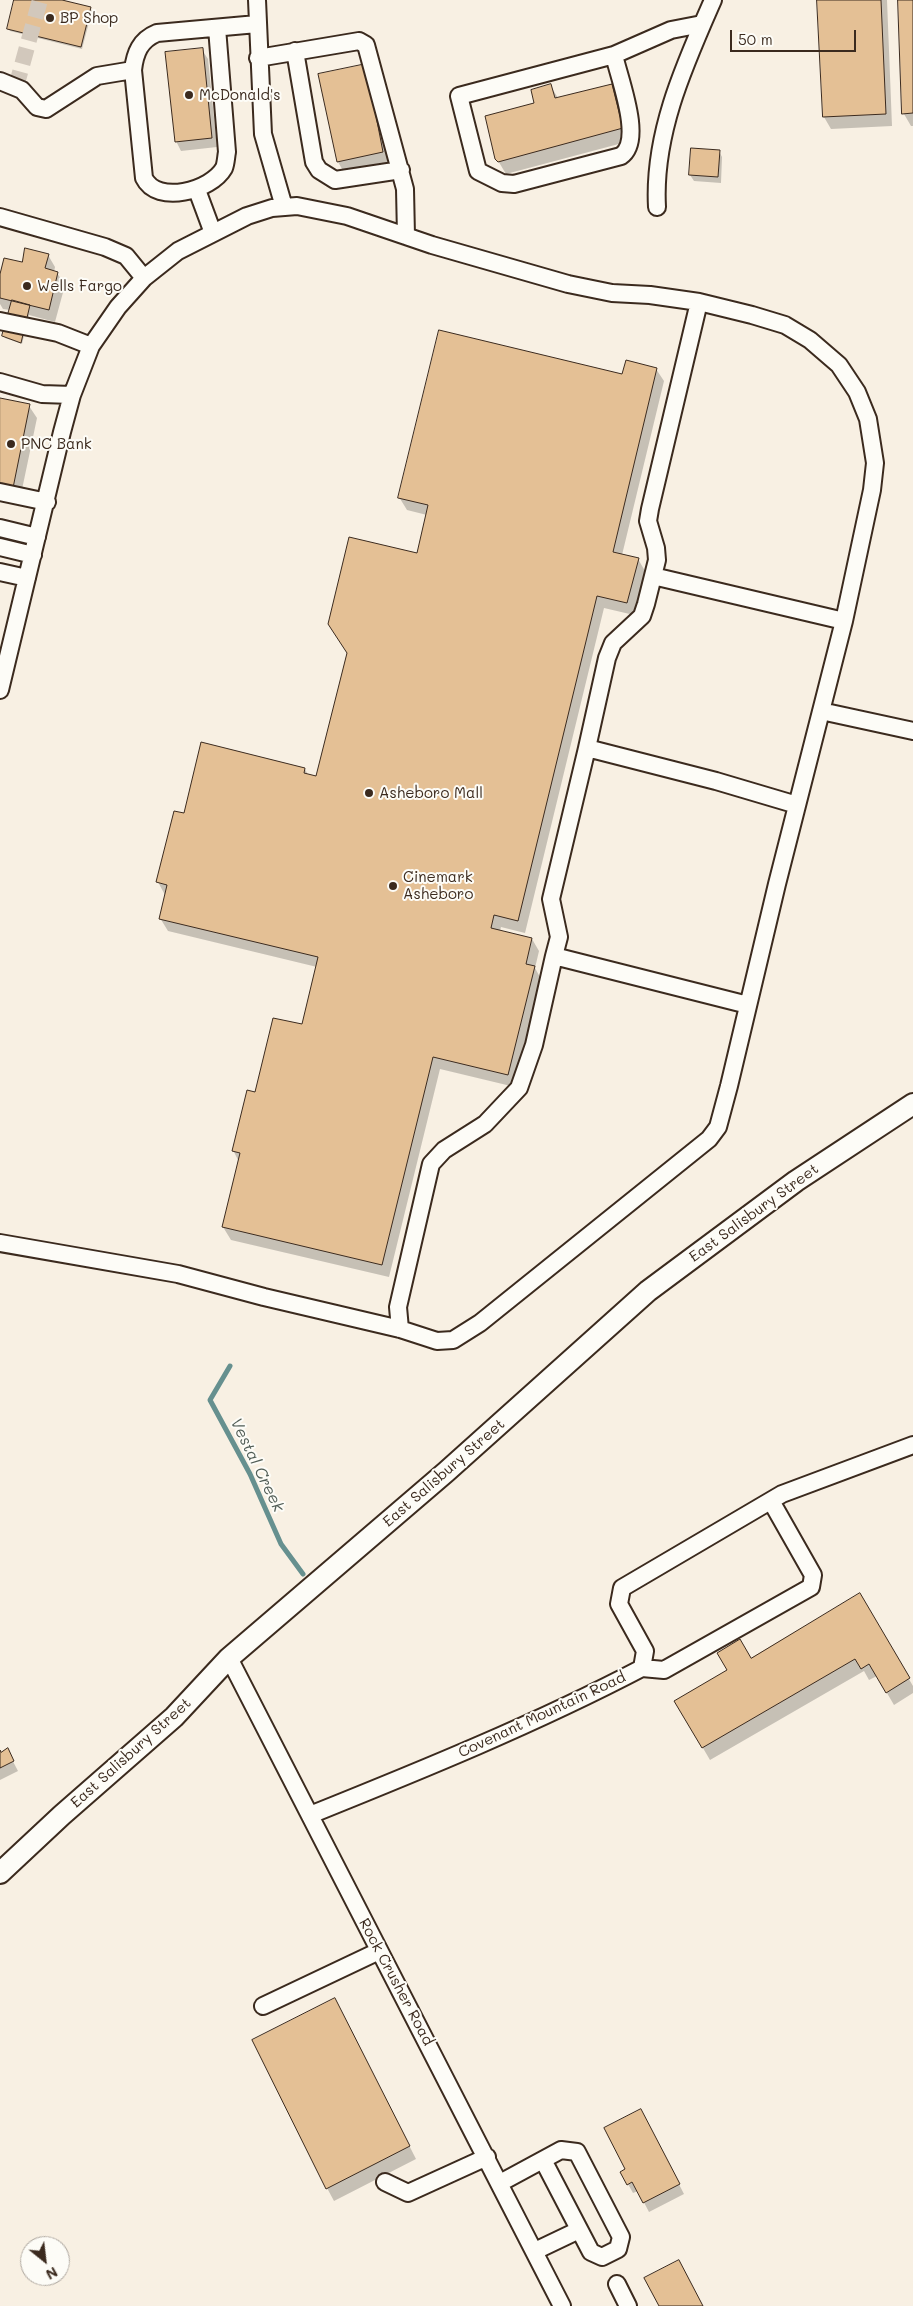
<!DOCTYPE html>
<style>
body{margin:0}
#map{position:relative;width:913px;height:2306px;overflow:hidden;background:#f8f0e3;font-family:Mali,sans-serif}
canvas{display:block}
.north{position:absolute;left:20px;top:2236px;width:50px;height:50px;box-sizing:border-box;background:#fdfcf7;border:1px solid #afa8a0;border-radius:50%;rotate:151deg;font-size:14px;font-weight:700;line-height:20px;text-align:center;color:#3b2a1e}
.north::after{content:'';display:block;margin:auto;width:18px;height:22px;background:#3b2a1e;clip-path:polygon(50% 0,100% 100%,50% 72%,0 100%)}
.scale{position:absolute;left:730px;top:30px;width:126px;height:22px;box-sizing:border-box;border:2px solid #3b2a1e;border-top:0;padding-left:6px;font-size:15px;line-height:18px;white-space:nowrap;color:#3b2a1e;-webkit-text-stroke:4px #fdfcf7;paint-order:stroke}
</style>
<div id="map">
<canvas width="913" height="2306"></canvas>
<div class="north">N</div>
<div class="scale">50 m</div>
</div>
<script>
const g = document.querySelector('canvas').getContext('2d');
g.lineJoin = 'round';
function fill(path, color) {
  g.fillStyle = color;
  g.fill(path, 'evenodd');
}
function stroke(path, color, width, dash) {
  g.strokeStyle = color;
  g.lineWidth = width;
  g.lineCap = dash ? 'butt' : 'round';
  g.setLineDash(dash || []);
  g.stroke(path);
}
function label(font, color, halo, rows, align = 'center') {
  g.font = font + ' Mali,sans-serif';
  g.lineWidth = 4;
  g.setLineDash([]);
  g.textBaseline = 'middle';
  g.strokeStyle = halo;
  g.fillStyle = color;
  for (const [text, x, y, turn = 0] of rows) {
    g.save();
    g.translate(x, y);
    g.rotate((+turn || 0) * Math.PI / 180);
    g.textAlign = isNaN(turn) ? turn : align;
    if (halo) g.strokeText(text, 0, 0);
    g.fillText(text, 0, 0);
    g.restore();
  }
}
const shadow = new Path2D(`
 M15 0H57L90 8 92 11 82 49 10 31 8 28Z
 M819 0H887L892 126 831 129 824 117Z
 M899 0H913V126H911L904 114Z
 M202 50 208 59 217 147 181 151 176 141Z
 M319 75 373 78 390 165 345 174 338 162Z
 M550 85 558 98 611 86 619 98 630 141 506 174 497 159Z
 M719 151 722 157 721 183 694 181 690 175Z
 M48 255 55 267 54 272 57 273 65 285 55 322 29 315 22 344 5 338 4 336 10 310 3 309 0 304V279L22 264Z
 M656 369 664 381 622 555 638 559 645 571 634 615 604 608 525 933 501 927 500 931 532 939 539 951 535 968 541 979 515 1087 440 1069 389 1277 231 1240 223 1227 239 1162 233 1150 255 1093 303 1026 317 967 168 931 160 918 165 895 158 882 185 815 305 769 308 775 317 777 418 555 427 515 407 510 399 497 623 375Z
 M0 399 29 406 37 418 20 499 0 494Z
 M859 1595 913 1686V1693L894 1705 877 1676 869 1680 864 1671 710 1760 676 1702Z
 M7 1750 18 1771 0 1780V1751L1 1753Z
 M335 1999 416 2159 334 2201 327 2188Z
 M646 2120 684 2194 649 2212 638 2191 633 2193 628 2184 627 2169Z`);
const stream = new Path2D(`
 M230 1366 210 1400 250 1474 281 1544 303 1574`);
const building = new Path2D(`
 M14 0H62L91 7 81 47 7 29Z
 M817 0H881L886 114 823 117Z
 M898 0H913V113L902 114Z
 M203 48 212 138 175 142 165 52Z
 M366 64 383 152 337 162 318 74Z
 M551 84 555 98 612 84 623 128 498 162 495 159 485 116 534 103 531 90Z
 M691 148 720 150 718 177 689 175Z
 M25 248 49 254 45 268 58 272 49 310 0 298V274L4 258 22 262Z
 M12 300 30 305 21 343 2 336Z
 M439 330 622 374 626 360 657 368 613 552 639 558 627 603 597 596 518 921 494 915 491 928 532 938 526 964 535 966 508 1075 433 1057 382 1265 222 1227 240 1153 232 1151 247 1090 255 1092 273 1018 302 1024 318 957 159 919 167 885 156 882 174 811 184 813 201 742 305 768 304 773 316 776 347 653 328 624 349 537 417 553 428 505 398 498Z
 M0 398 30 404 13 488 0 484Z
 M860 1593 910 1678 886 1693 869 1664 861 1669 855 1659 702 1748 674 1701 727 1670 717 1653 740 1639 751 1658Z
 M8 1748 14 1761 0 1768V1750L1 1752Z
 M335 1998 410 2146 326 2189 252 2040Z
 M641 2109 680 2184 643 2203 632 2182 627 2185 620 2172 625 2169 604 2128Z
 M679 2260 703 2306H659L644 2278Z`);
const minorTunnel = new Path2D(`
 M16 87 40 0`);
const minor = new Path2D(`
 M257 0 263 134 284 207
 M217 28 227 152C226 157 226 163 224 168 211 191 157 205 144 178L133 70C135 53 140 40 157 33L257 24
 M295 51 314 162 319 170 335 180 401 170
 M614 55C619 78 644 141 621 156L514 184 502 183 478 171 459 96 614 55 671 30 702 24
 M258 58 359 41 366 45 405 189 406 236
 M0 81 22 90 37 107 46 109 97 76 133 70
 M197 190 213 233
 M657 207C653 134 684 66 713 0
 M0 217 105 247 126 256 144 278
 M699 302 650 509 648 521 656 548 657 560 646 604 642 616 613 643 607 658 587 748 716 781 797 805
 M0 321 58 333 91 346
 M0 382 42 394 72 395
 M0 492 47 502
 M0 528 37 537
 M0 547 33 555
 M0 572 27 578
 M653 576 844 621
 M0 690 62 432 72 395 91 346 118 307 144 278 178 251 247 216 272 208 297 206 347 216 432 245 568 284 612 293 650 295 699 302 752 315 785 325 810 340 839 365 857 392 868 419 875 463 872 490 844 621 777 884 729 1086 718 1127 709 1139 480 1323 453 1340 437 1341 400 1329 264 1297 178 1274 0 1243
 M821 711 913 731
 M554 956 559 937 551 899 587 748
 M400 1329 398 1307 431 1164 444 1150 485 1124 519 1088 534 1045 554 956 748 1005
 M229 1658 562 2306
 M642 1668 664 1670 811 1587 813 1575 771 1501
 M310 1815C422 1770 535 1724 642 1668L645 1651 619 1604 622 1588 782 1494 913 1445
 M263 2006 379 1951
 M385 2182 408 2193 487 2157
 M500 2183 561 2150 577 2152 621 2237 618 2249 602 2257 591 2252 543 2160
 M535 2251 579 2230
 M617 2284 628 2306`);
const major = new Path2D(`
 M0 1873 62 1815 174 1717 229 1658 446 1472 648 1291 796 1181 913 1104`);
const markers = [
 [50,18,5,"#3b2a1e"],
 [189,95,5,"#3b2a1e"],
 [27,286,5,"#3b2a1e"],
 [11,444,5,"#3b2a1e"],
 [369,793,5,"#3b2a1e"],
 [393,886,5,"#3b2a1e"]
];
const poiNames = [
 ["BP Shop",60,18],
 ["McDonald's",199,95],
 ["Wells Fargo",37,286],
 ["PNC Bank",21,444],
 ["Asheboro Mall",379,793],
 ["Cinemark",403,877],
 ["Asheboro",403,894]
];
const streetNames = [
 ["East Salisbury Street",754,1213,-36],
 ["East Salisbury Street",444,1473,-41],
 ["Covenant Mountain Road",542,1715,-25],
 ["East Salisbury Street",131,1753,-42],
 ["Rock Crusher Road",396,1982,62]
];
const waterNames = [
 ["Vestal Creek",257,1465,64]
];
fill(shadow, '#0003');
stroke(stream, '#66908f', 5);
fill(building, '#e4c095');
stroke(building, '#3b2a1e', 1);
stroke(minorTunnel, '#d2c8bc', 16, [16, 8]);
stroke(minor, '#3b2a1e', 20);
stroke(major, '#3b2a1e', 24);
stroke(minor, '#fdfcf7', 16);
stroke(major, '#fdfcf7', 20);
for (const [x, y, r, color] of markers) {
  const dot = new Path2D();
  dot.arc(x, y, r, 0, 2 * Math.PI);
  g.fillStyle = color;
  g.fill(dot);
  stroke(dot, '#fdfcf7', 2);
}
label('15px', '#3b2a1e', '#fdfcf7', poiNames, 'left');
label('15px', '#3b2a1e', '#fdfcf7', streetNames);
label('italic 16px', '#515d56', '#fdfcf7', waterNames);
</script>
